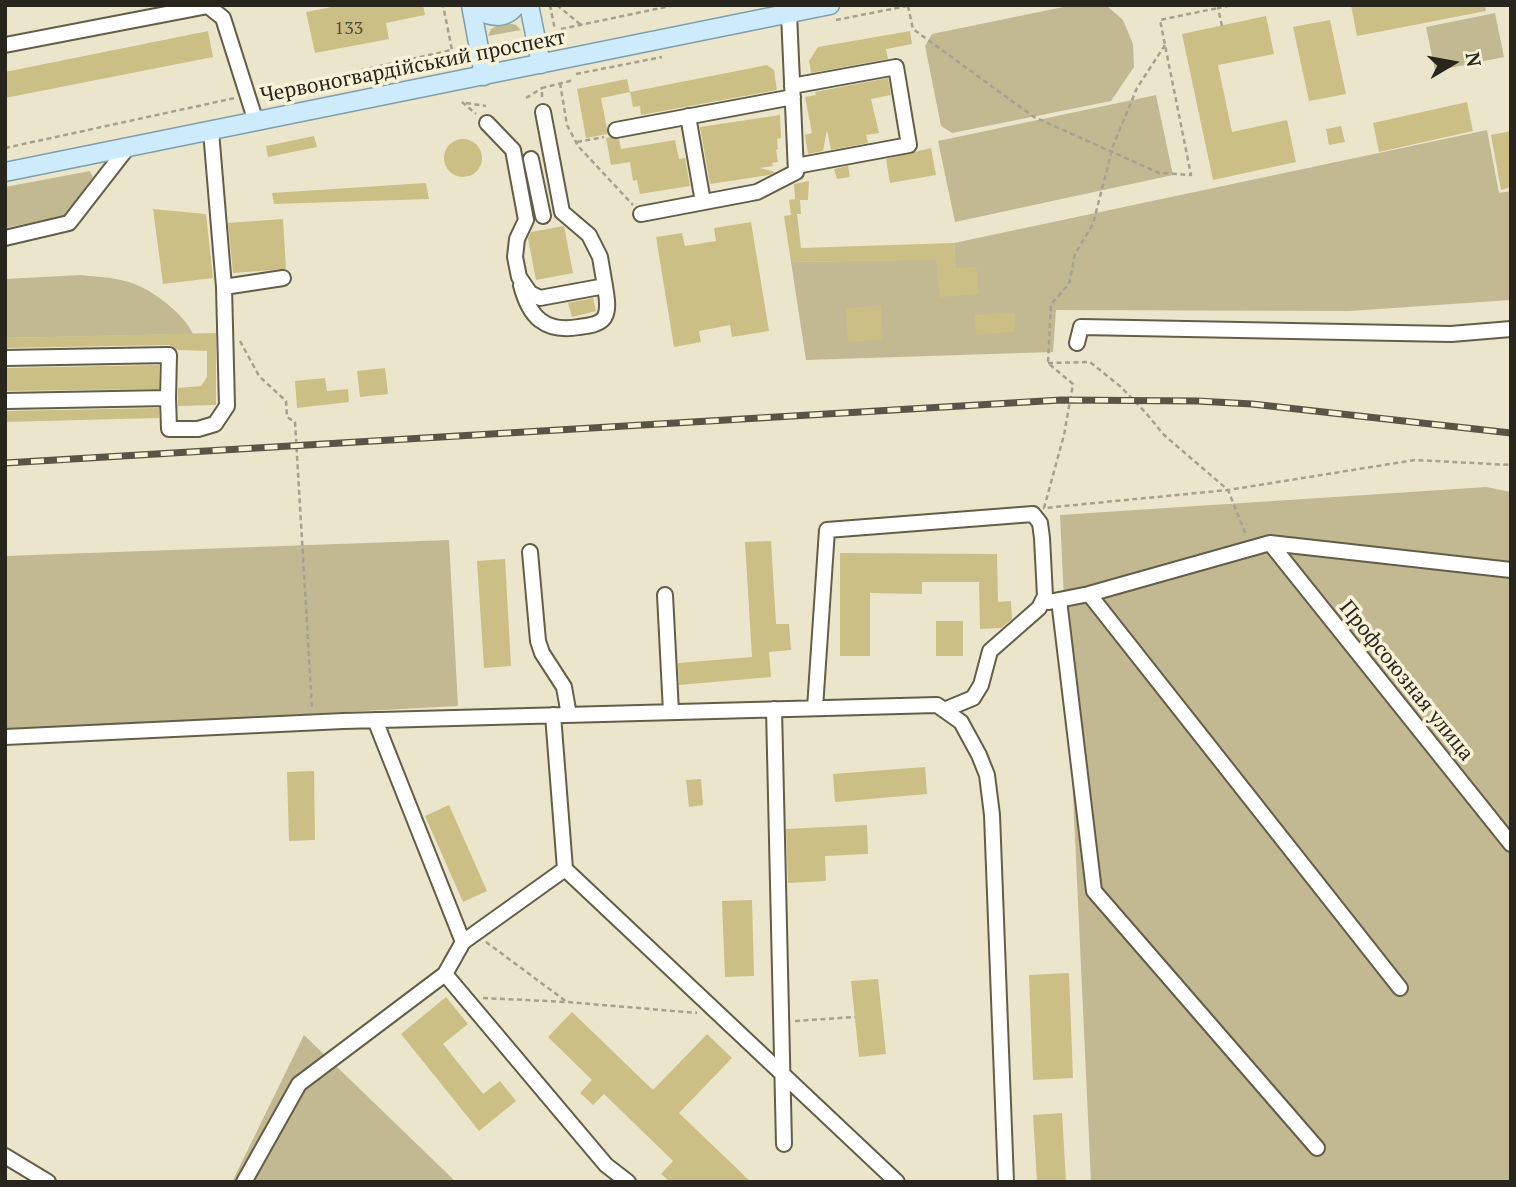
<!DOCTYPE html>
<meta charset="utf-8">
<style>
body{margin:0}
#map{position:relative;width:1516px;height:1187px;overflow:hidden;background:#ebe5cc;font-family:"PT Serif",serif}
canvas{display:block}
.frame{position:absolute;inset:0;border:7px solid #28261c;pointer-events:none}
.north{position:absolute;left:1418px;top:28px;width:70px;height:70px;-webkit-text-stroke:5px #f8f2d9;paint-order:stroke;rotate:80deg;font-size:19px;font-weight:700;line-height:28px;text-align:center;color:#28261c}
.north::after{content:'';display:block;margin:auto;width:24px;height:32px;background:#28261c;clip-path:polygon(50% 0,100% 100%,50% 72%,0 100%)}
</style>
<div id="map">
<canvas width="1516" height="1187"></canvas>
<div class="frame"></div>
<div class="north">N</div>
</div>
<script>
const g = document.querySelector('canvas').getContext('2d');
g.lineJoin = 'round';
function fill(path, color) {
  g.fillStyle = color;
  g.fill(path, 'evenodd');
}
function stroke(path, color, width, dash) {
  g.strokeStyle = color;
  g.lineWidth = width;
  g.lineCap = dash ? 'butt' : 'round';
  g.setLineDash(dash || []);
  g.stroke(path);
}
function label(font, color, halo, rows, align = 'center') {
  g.font = font + ' "PT Serif",serif';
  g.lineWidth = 7;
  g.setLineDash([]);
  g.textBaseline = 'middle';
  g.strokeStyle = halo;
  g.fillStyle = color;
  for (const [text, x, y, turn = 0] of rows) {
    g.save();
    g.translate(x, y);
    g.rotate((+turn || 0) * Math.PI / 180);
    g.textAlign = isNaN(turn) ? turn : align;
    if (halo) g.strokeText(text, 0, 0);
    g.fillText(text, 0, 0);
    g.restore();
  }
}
const green = new Path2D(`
 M1073 5 1107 6 1123 20 1133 44 1134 67 1111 101 952 133 941 126 925 46 932 34Z
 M1495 13 1504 57 1435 71 1426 27Z
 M503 22 516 25 521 30 488 36 491 29Z
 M522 41C516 56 501 59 490 47Z
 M1156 95 1173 175 955 222 938 141Z
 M1487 130 1499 193 1511 191V300L1349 311 1056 310 1053 352 806 360 791 262 955 259 954 243Z
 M90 171 93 177 65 216 5 228V187Z
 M81 275C96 277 111 277 125 281 148 286 183 312 193 334L5 338V279Z
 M1486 487 1511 492V1182H1091L1060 515Z
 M449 540 458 706 5 730V556Z
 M304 1035 456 1182H232Z`);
const building = new Path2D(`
 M342 5H423L425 15 386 23 389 39 315 53 306 12Z
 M1351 5H1485L1486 11 1357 36Z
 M1266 16 1274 54 1218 65 1232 132 1287 120 1296 162 1213 180 1182 34Z
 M1330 20 1346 94 1309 101 1293 27Z
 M208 31 213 57 5 98V72Z
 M910 31 912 44 886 49 888 59 811 73 809 61 818 47Z
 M767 65 774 70 777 90 641 115 640 106 633 107 630 92Z
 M888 78 891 95 871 99 879 133 866 135 868 143 831 150 827 130 823 151 808 154 805 135 812 133 805 97 816 95 815 92Z
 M627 79 630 92 601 98 608 134 586 138 577 89Z
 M1467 102 1473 131 1379 152 1373 123Z
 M780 115 781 138 777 139 778 149 776 150 778 162 772 163 773 166 760 168 775 172 769 175 710 184 700 127Z
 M1341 126 1345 142 1329 145 1326 129Z
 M1511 131V187L1501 190 1491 135Z
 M314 136 317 147 268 157 266 146Z
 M610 137 619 139 621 149 675 140 679 159 685 158 690 186 640 194 637 180 633 181 630 162 611 165 606 138Z
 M444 158a19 19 0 1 1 38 0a19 19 0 1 1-38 0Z
 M931 148 936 175 890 183 886 159Z
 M848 166 850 177 837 179 834 169Z
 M809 181 808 200H800L801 214H797L801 248 954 243 956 268 976 267 979 294 940 297 936 260 791 262 784 216 791 215 789 200 795 199 794 184Z
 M426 183 429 199 274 204 272 193Z
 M153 209 206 214 213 278 163 284Z
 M283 219 286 269 233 273 228 223Z
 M751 222 769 331 732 337 730 325 699 331 701 342 674 347 656 237 682 233 685 246 716 241 714 228Z
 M564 226 573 273 536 280 528 238 531 232Z
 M593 298 596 311 572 317 568 303Z
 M881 306 883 339 848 342 846 308Z
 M1014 313 1015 332 976 334 975 315Z
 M216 333V405L178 406V388L201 386 207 377V351L177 350 169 345 5 348V338Z
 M159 365V389L5 391V368Z
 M385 368 388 394 360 397 357 371Z
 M325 378 327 391 348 389 349 402 297 408 295 381Z
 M159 408V418L5 422V411Z
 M771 541 776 624H789L791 650 769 652 771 677 679 685 678 663 752 657 745 542Z
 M840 553 997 554 998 602 1011 601 1012 619 1001 628 980 629 979 582H922V594L870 593V656H840Z
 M505 559 511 666 484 668 477 561Z
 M936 621H963V656H936Z
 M925 767 927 794 835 802 833 774Z
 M314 771 315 840 289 841 287 772Z
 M701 779 703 805 689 807 686 780Z
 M449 805 487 891 463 902 425 816Z
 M867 825 868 854 825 856 826 881 788 883 786 829Z
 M752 900 754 976 725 977 722 901Z
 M1069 973 1073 1078 1033 1080 1029 975Z
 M878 979 886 1054 859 1057 851 981Z
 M446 997 468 1024 443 1044 483 1094 500 1081 516 1101 479 1131 401 1034Z
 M572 1012 653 1090 707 1034 732 1058 679 1113 751 1182H670L661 1174 673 1161 604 1094 593 1105 580 1093 592 1080 548 1037Z
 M1062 1113 1066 1182H1037L1033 1115Z`);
const path = new Path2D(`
 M550 5 555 30
 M557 5 581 25
 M908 6 913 29 1034 117 1159 173 1191 175 1160 20 1218 8V5
 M836 20 912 5
 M1222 26 1218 8 1233 5
 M561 29 675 5
 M1165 45 1137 88 1113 146 1093 224 1075 254 1069 284 1051 304 1048 363 1073 384 1064 435 1044 508 1228 490 1415 460 1511 465
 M576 74 662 57
 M560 83 567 125 578 146 633 205
 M262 92 452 50 443 5
 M542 97V88L574 80
 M526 98 542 88
 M462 102 476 114
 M466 103 486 106
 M577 142 604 137
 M5 148 235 98
 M240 341 259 376 286 401 287 417 295 422 312 708
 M1048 363 1090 362 1121 387 1146 413 1164 435 1228 490 1246 535
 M486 942 567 1002 697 1013
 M483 998 567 1002
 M795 1021 855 1017`);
const minor = new Path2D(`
 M5 45 208 6 223 18 256 122
 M792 86 896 67 909 145 796 166
 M688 116 703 202
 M487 123 513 150 526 220 517 239 515 257 519 277 530 293 540 298 605 286 600 257 589 235 562 212 543 112
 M616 130 793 97
 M211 131 224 287 283 278
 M531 159 543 216
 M641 214 757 192 796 172 789 14
 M5 238 69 223 128 147
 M521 285C529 317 545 333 579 327 587 326 599 325 604 318 610 309 606 295 605 286
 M1077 343 1081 327 1451 334 1511 329
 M5 358 169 355 168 398 5 401
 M168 398 169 429H198L215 424 227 406 224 287
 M1270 543 1511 844
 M530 552 538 641 542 653 564 687 569 715
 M1089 594 1400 988
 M665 595 671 712
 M1059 600 1094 891 1317 1148
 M1049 602 1089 594 1270 543 1511 570
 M815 708 827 530 1033 514 1040 523 1042 538 1045 596 1039 608 990 651 981 685 973 698 944 710
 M774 709 784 1144
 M553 715 565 869 463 942 445 974 606 1165 628 1182
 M375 720 463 942
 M5 737 343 721 937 705 961 722 979 755 987 775 992 815 1006 1182
 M565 869 897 1182
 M5 1156 48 1182
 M244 1182 299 1084 445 974`);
const major = new Path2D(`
 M471 5 484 76
 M477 5C487 19 506 20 516 5
 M529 5 541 64
 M5 172 830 5`);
const rail = new Path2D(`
 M5 463 1061 400 1197 401 1252 404 1511 433`);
const numberNames = [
 ["133",349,29]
];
const streetNames = [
 ["Червоногвардійський проспект",413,67,-11],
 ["Профсоюзная улица",1406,681,51]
];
fill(green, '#c2b993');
fill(building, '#ccbf86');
stroke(minor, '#635e48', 18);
stroke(major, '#7d9eaa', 21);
stroke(path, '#a6a18e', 2.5, [5, 3.5]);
stroke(minor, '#fff', 14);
stroke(major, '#cdebfa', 18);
stroke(rail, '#585547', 7);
stroke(rail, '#f8f2d9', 4.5, [13]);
label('18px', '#514c36', null, numberNames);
label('21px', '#28261c', '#f8f2d9', streetNames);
</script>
